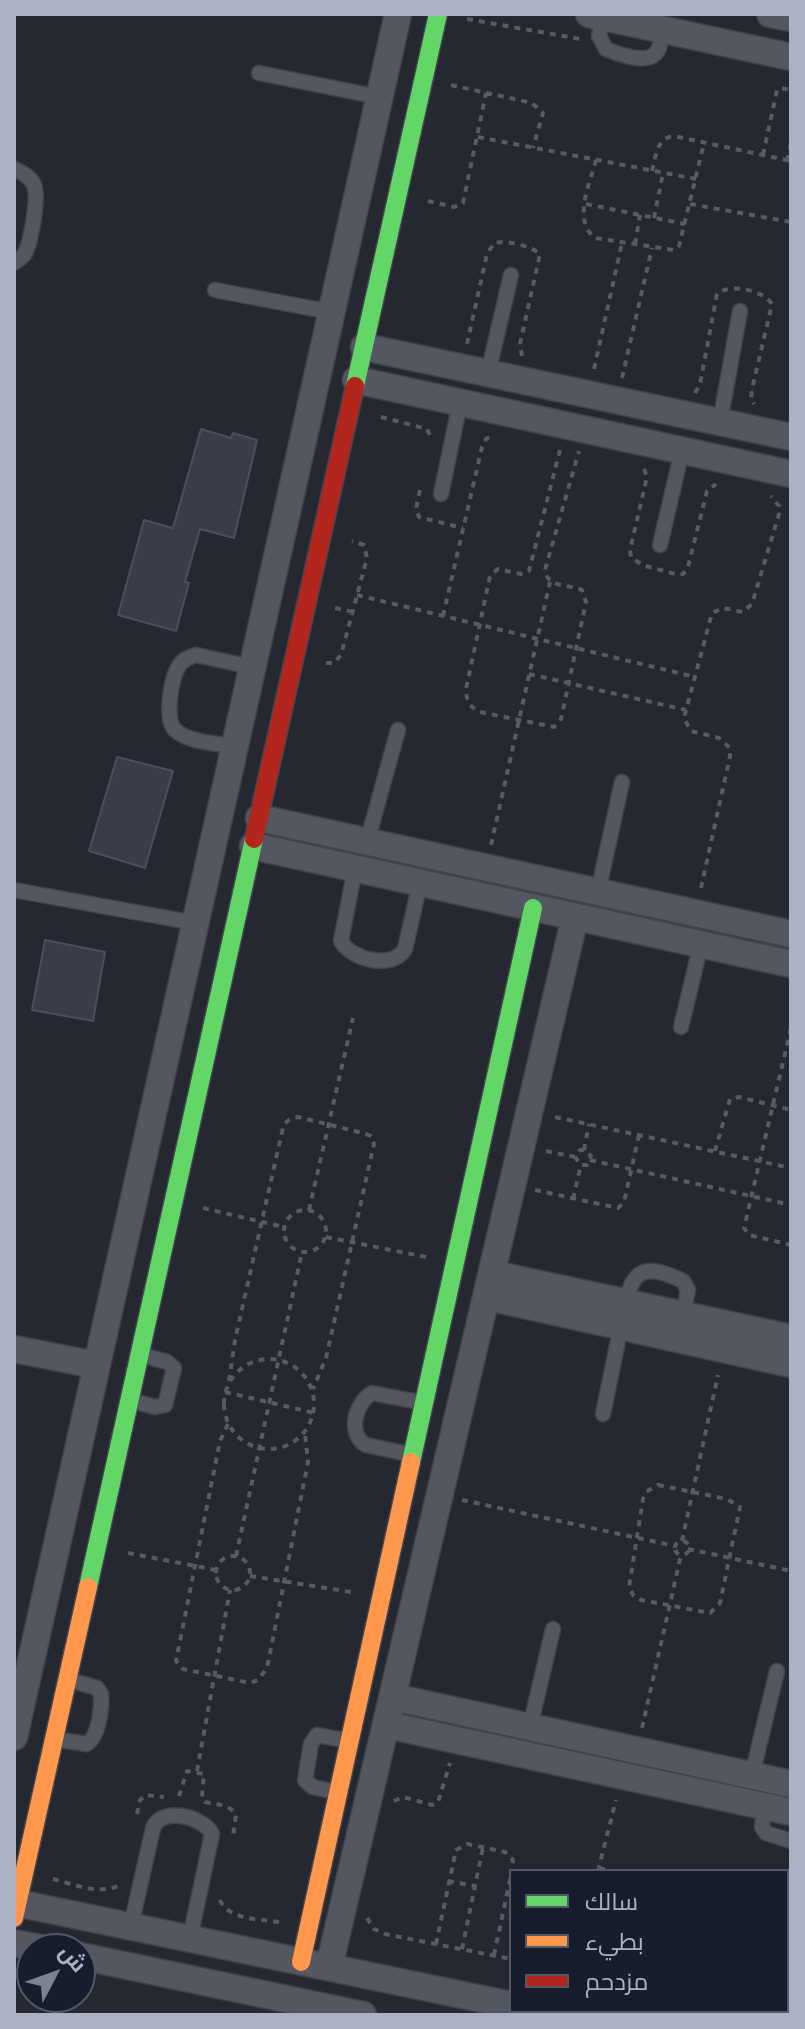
<!DOCTYPE html>
<meta charset="utf-8">
<style>
body{margin:0}
#map{position:relative;width:805px;height:2029px;overflow:hidden;background:#252831;font-family:Arial,Cairo,sans-serif}
canvas{display:block}
.frame{position:absolute;inset:0;border:16px solid #acb2c5;pointer-events:none}
.legend{position:absolute;left:509px;top:1869px;width:280px;height:144px;box-sizing:border-box;background:#181d2c;border:2px solid #535969;margin:0;padding:10px 14px;list-style:none;font-size:24px;color:#acb2c5}
.legend li{display:flex;align-items:center;gap:16px;height:40px}
.legend b{width:40px;border:2px solid #535969}
.north{position:absolute;left:16px;top:1933px;width:80px;height:80px;box-sizing:border-box;background:#181d2c;border:2px solid #535969;border-radius:50%;rotate:49deg;font-size:22px;font-weight:700;line-height:32px;text-align:center;color:#acb2c5}
.north::after{content:'';display:block;margin:auto;width:28px;height:36px;background:#7d8291;clip-path:polygon(50% 0,100% 100%,50% 72%,0 100%)}
</style>
<div id="map">
<canvas width="805" height="2029"></canvas>
<div class="frame"></div>
<ul class="legend">
<li><b style="height:10px;background:#63d668"></b>سالك</li>
<li><b style="height:10px;background:#ff974d"></b>بطيء</li>
<li><b style="height:10px;background:#b3261e"></b>مزدحم</li>
</ul>
<div class="north">ش</div>
</div>
<script>
const g = document.querySelector('canvas').getContext('2d');
g.lineJoin = 'round';
function fill(path, color) {
  g.fillStyle = color;
  g.fill(path, 'evenodd');
}
function stroke(path, color, width, dash) {
  g.strokeStyle = color;
  g.lineWidth = width;
  g.lineCap = dash ? 'butt' : 'round';
  g.setLineDash(dash || []);
  g.stroke(path);
}
const building = new Path2D(`
 M201 429 231 438 233 433 257 440 234 538 200 529 185 582 189 583 176 631 118 615 144 520 173 528Z
 M117 757 173 771 145 868 89 851Z
 M45 940 105 952 93 1021 32 1010Z`);
const path = new Path2D(`
 M467 19 580 39
 M451 85 532 103 543 113 533 148
 M478 137 696 179
 M763 155 777 90 781 88 791 90
 M596 160C590 184 572 220 595 238L674 250 679 246 704 143
 M787 161 791 143
 M652 171C656 156 656 138 674 136L791 161
 M428 201 454 207 463 203 486 93
 M586 204 685 224
 M690 204 791 222
 M654 218 663 173
 M635 244 640 215
 M467 344 487 254 494 243C507 240 531 246 540 254L520 344 522 356
 M594 369 622 243
 M622 378 652 248
 M695 393 700 384 717 294C730 283 763 290 772 304L752 389 751 399 754 404
 M381 417 427 429 432 439
 M560 450 529 571 521 574 498 569 490 576 466 689C466 701 470 707 480 712L554 727 561 719 586 602 582 590C568 584 547 588 545 570L579 451
 M644 469 647 477 630 550 631 557 642 565 679 575 683 574 688 567 707 491 716 484
 M420 490 416 509 419 517 463 528
 M357 595 695 677
 M335 608 353 612
 M443 616 482 447 486 439 493 435
 M326 663H334L341 655 367 558 364 545 352 541
 M529 674 686 710
 M491 845 550 582
 M701 888 730 756V748L719 738 691 731 684 718 712 613 723 608 743 612 752 604 779 514V506L771 496
 M791 1028 744 1228 749 1235 791 1245
 M555 1117 791 1168
 M584 1150 589 1124
 M546 1151 575 1157
 M715 1151 730 1099 739 1097 791 1110
 M590 1160 791 1205
 M535 1190 618 1208 624 1202 639 1135
 M573 1199 581 1165H587L591 1156 584 1150H580L575 1157 581 1165
 M203 1208 284 1227
 M284 1231a21 21 0 1 1 42 0a21 21 0 1 1-42 0Z
 M309 1210 353 1018
 M326 1237 426 1257
 M224 1404a45 45 0 1 1 90 0a45 45 0 1 1-90 0Z
 M229 1381 235 1340 282 1132C284 1122 288 1119 298 1117L363 1133 371 1136 374 1144 326 1358 313 1389
 M225 1392 315 1413
 M228 1424 220 1441 176 1661 183 1669 250 1683 258 1680 267 1668 308 1462 305 1434
 M658 1485 727 1499 740 1507 720 1603 710 1613 641 1600 633 1595 629 1587 643 1499 646 1492Z
 M462 1500 675 1546
 M682 1541 718 1375
 M675 1548a7 7 0 1 1 14 0a7 7 0 1 1-14 0Z
 M688 1549 791 1571
 M128 1553 216 1570
 M216 1573a17 17 0 1 1 34 0a17 17 0 1 1-34 0Z
 M236 1556 302 1252
 M250 1576 351 1592
 M642 1728 681 1555
 M197 1771 230 1590
 M179 1796 187 1771 204 1774 202 1797 205 1802C217 1805 230 1804 236 1815L233 1836
 M394 1801 403 1797 432 1805 438 1802 450 1763
 M137 1814 140 1800 146 1795 164 1797
 M599 1868 612 1871
 M598 1871 616 1800
 M53 1879C76 1885 101 1896 122 1884
 M448 1881 475 1886
 M220 1900C228 1920 259 1919 279 1922
 M367 1918 374 1929 385 1934 511 1959
 M436 1944 456 1850 467 1844 505 1852 513 1860 512 1871
 M787 1946H791
 M462 1949 483 1847
 M494 1955 511 1875`);
const lane = new Path2D(`
 M602 17 599 36 606 49C617 54 645 64 655 54 661 49 661 37 663 30
 M259 73 379 97
 M14 169C22 172 30 176 34 185 39 197 31 244 24 255 21 258 17 261 14 263
 M215 290 331 312
 M488 373 511 275
 M720 422 740 311
 M441 494 460 403
 M660 545 682 451
 M234 747C217 743 187 742 175 730 164 719 171 677 180 664 184 659 189 657 196 655L252 667
 M367 842 398 730
 M355 869 341 941C351 960 393 970 405 949L420 883
 M14 890 195 923
 M598 892 622 782
 M681 1027 701 944
 M626 1303C633 1264 651 1266 683 1281L688 1290 683 1315
 M130 1400 155 1407 165 1405 174 1368 167 1362 142 1355
 M603 1414 621 1326
 M413 1455 366 1445C347 1434 355 1403 372 1393L424 1403
 M530 1727 553 1629
 M54 1739 87 1744C99 1735 102 1709 101 1694L97 1688 70 1680
 M752 1775 777 1671
 M335 1792 313 1787 305 1780 311 1744 317 1735 350 1741
 M764 1805 762 1827 766 1833 791 1841
 M131 1926 153 1828C161 1806 203 1816 212 1834L190 1938
 M689 2015 690 2011
 M782 2015 783 2011`);
const street = new Path2D(`
 M589 14 791 57
 M770 14 791 18
 M364 347 791 437
 M356 380 791 474
 M259 818 791 934
 M253 846 791 964
 M493 1274 791 1338
 M488 1297 791 1364
 M14 1349 96 1365
 M393 1697 791 1784
 M387 1725 791 1812
 M14 1737 398 14
 M17 1903 511 2005
 M14 1943 45 1949
 M80 1956 363 2015
 M329 1967 575 917
 M539 2011 558 2015`);
const fast = new Path2D(`
 M355 386 438 14
 M411 1462 533 908
 M88 1587 254 839`);
const slow = new Path2D(`
 M14 1918 88 1587
 M301 1962 411 1462`);
const jam = new Path2D(`
 M254 839 355 386`);
fill(building, '#3a3d47');
stroke(building, '#4b4f5a', 2);
stroke(lane, '#41434b', 17);
stroke(street, '#41434b', 29);
stroke(fast, '#42454e', 21);
stroke(slow, '#42454e', 21);
stroke(jam, '#42454e', 21);
stroke(path, '#565b64', 4, [6, 6]);
stroke(lane, '#545660', 14);
stroke(street, '#545660', 26);
stroke(fast, '#63d668', 18);
stroke(slow, '#ff974d', 18);
stroke(jam, '#b3261e', 18);
</script>
